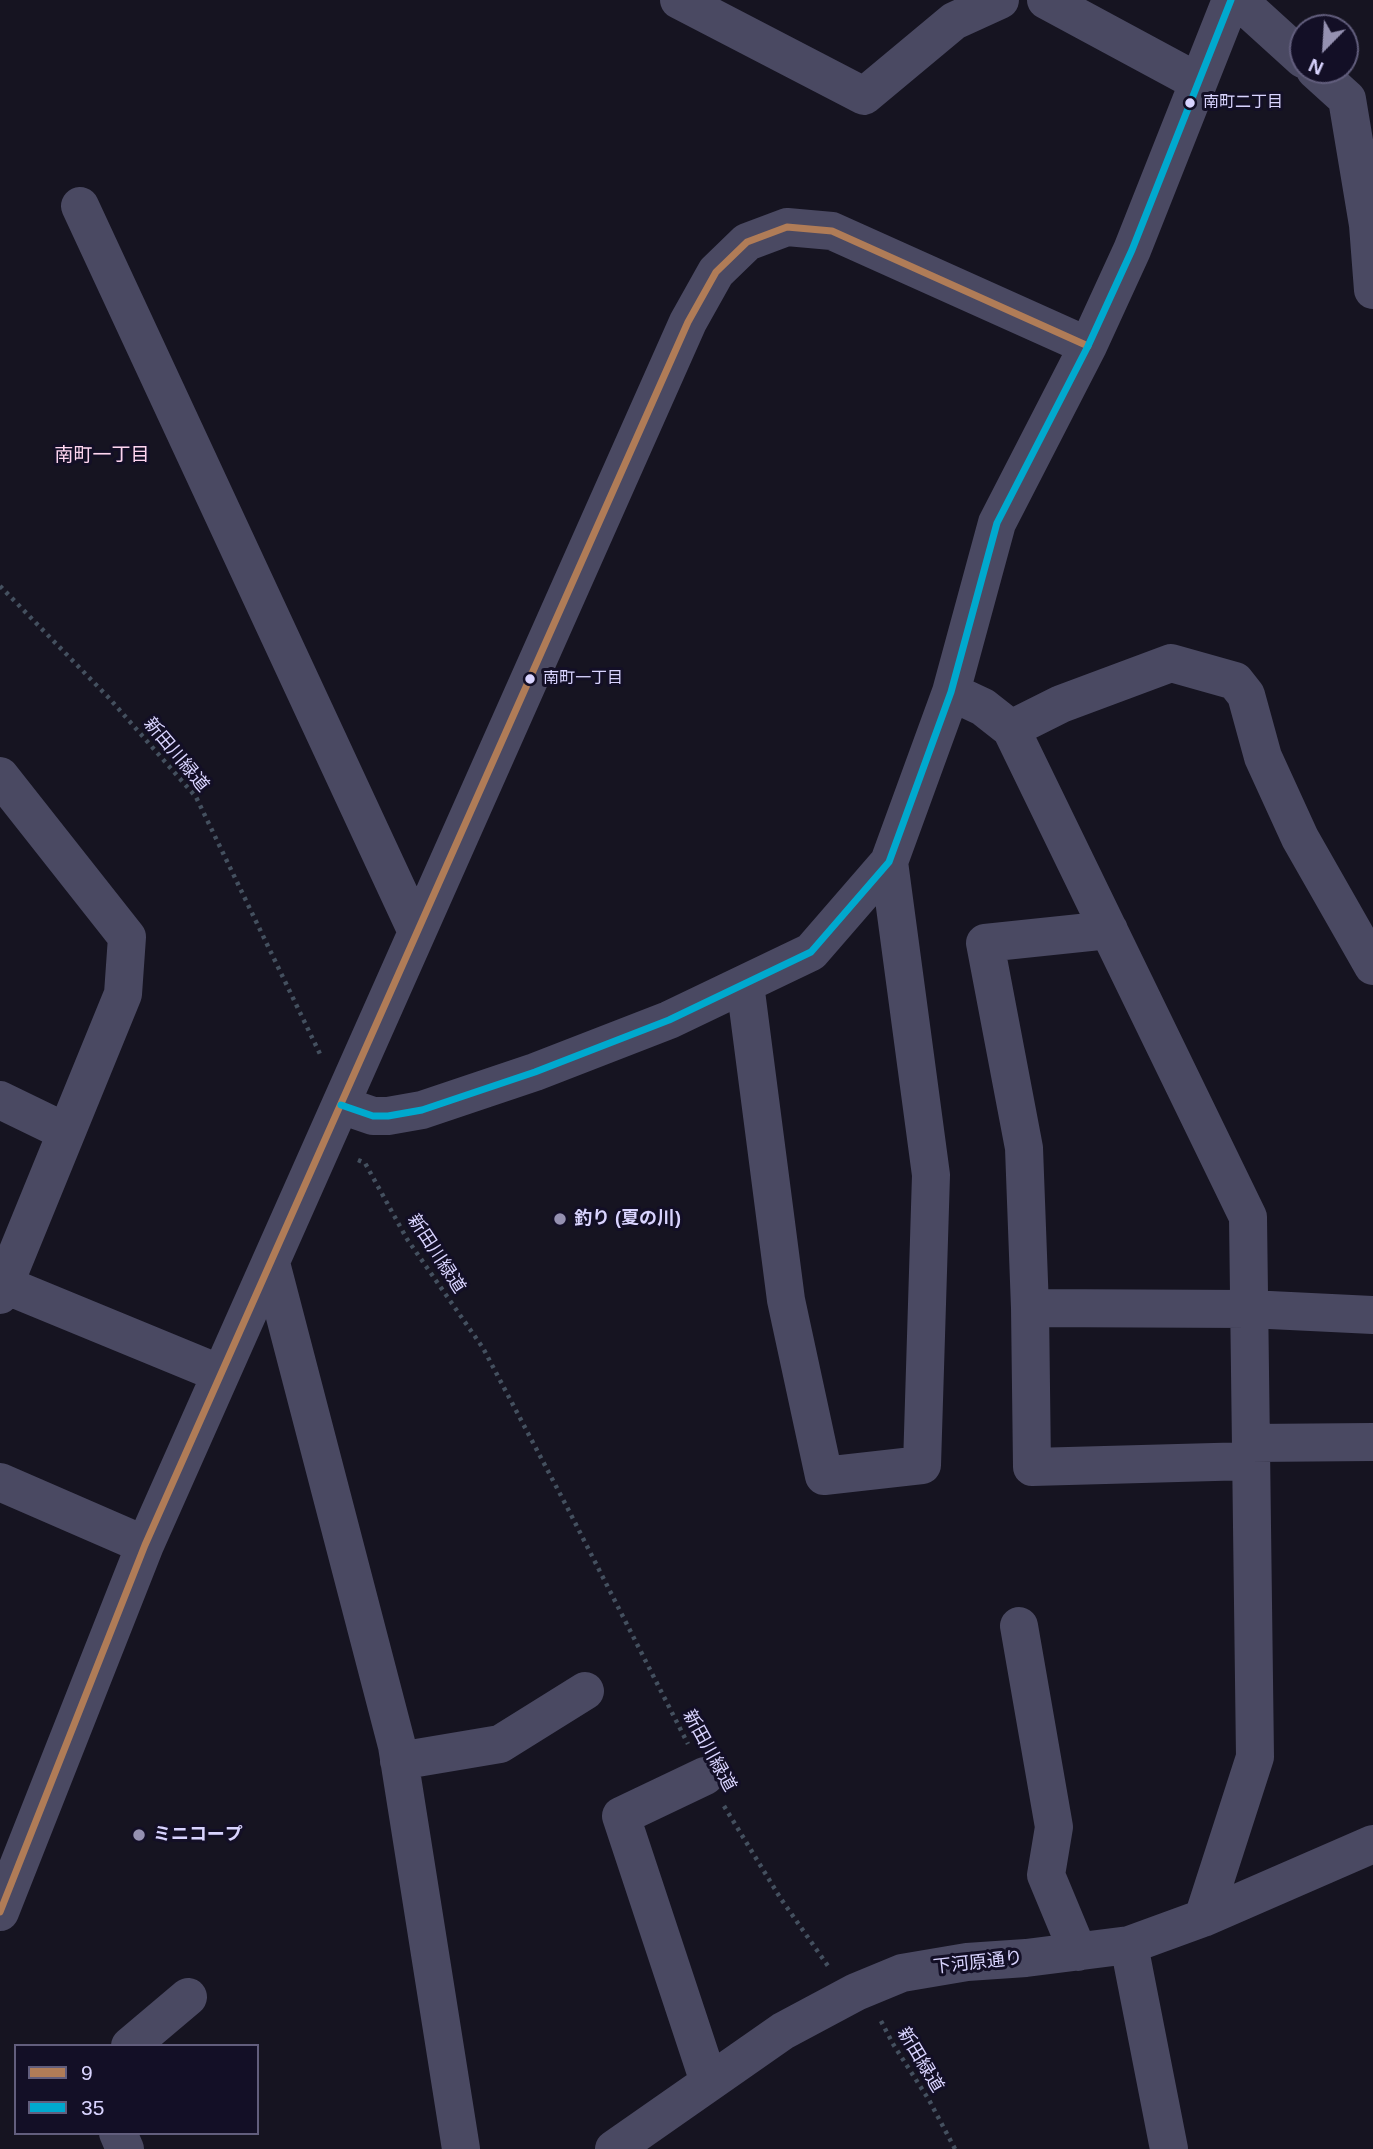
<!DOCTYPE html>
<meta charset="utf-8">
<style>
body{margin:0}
#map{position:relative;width:1373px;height:2149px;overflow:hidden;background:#161421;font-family:Arial,sans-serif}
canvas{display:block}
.legend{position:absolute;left:14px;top:2044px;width:245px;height:91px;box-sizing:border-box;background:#130f26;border:2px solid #625e7d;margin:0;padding:9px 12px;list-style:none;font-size:21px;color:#d9d4ff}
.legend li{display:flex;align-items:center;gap:14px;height:35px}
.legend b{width:35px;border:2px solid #625e7d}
.north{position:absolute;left:1289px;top:14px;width:70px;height:70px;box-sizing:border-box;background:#130f26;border:2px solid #625e7d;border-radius:50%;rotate:204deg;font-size:19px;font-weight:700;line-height:28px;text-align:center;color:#d9d4ff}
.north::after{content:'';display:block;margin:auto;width:24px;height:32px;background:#9591b1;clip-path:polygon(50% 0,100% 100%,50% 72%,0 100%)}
</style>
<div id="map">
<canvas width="1373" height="2149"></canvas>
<ul class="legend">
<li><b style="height:9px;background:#b07c57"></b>9</li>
<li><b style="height:9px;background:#00a9ce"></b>35</li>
</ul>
<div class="north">N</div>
</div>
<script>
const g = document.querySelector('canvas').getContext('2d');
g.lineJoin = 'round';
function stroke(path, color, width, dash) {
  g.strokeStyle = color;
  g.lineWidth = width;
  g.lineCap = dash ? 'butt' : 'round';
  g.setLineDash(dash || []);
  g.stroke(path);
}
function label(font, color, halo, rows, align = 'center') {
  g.font = font + ' Arial,"Noto Sans JP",sans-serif';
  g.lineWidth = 6;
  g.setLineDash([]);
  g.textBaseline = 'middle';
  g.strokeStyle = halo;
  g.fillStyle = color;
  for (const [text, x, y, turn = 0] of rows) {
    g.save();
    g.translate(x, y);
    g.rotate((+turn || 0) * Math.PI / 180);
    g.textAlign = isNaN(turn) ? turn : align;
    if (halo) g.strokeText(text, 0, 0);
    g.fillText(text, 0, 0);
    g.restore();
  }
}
const path = new Path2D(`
 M0 586 109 698 196 797 320 1054
 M358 1160 365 1163 407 1239 483 1348 567 1507 688 1744
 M724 1806 781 1899 828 1966
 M881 2021 893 2044 929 2100 955 2149`);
const minor = new Path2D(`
 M679 0 864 96 954 21 1000 0
 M1046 0 1198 82
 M1238 0 1303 59
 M1315 70 1347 99 1368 225 1373 290
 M80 206 417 932
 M951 692 983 707 1011 729 1248 1217 1255 1757 1203 1918
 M1011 729 1061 704 1171 663 1235 681 1246 695 1263 757 1300 838 1373 966
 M0 776 127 937 123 994 0 1295
 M1109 930 985 943 1024 1148 1030 1308 1032 1467 1251 1461
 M745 984 786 1300 824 1476 922 1465 931 1175 889 862
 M0 1100 66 1132
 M341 1105 373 1116H388L422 1110 535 1072 669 1020 811 952 889 862 951 692 997 523 1088 346 1132 250 1231 0
 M271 1263 397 1746 461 2149
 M0 1283 221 1374
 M1030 1308 1249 1309 1373 1315
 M1251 1443 1373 1442
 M0 1482 145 1545
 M1019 1626 1054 1827 1046 1875 1078 1952
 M399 1761 500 1744 585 1691
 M705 1776 621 1816 709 2082
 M0 1912 145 1545 688 322 716 272 747 242 787 227 832 231 1088 346
 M1129 1945 1169 2149
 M130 2046 188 1997
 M118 2133 125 2149
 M614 2149 783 2031 856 1992 902 1973 967 1962 1026 1958 1129 1945 1203 1918 1373 1844`);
const bus1 = new Path2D(`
 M0 1912 145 1545 688 322 716 272 747 242 787 227 832 231 1088 346`);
const bus2 = new Path2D(`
 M341 1105 373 1116H388L422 1110 535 1072 669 1020 811 952 889 862 951 692 997 523 1088 346 1132 250 1231 0`);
const markers = [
 [1190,103,6,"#d9d4ff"],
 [530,679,6,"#d9d4ff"],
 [560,1219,7,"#9591b1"],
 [139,1835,7,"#9591b1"]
];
const busNames = [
 ["南町二丁目",1203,103],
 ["南町一丁目",543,679]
];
const streetNames = [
 ["新田川緑道",176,755,50],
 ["新田川緑道",436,1254,57],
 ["新田川緑道",709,1751,61],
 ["下河原通り",978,1963,-6],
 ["新田緑道",920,2060,59]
];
const poiNames = [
 ["釣り (夏の川)",574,1219],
 ["ミニコープ",153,1835]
];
const neighbourhoodNames = [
 ["南町一丁目",102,456]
];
stroke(path, '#44505f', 4.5, [3.5, 5]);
stroke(minor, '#4a4962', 38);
stroke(bus1, '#b07c57', 7);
stroke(bus2, '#00a9ce', 7);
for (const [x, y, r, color] of markers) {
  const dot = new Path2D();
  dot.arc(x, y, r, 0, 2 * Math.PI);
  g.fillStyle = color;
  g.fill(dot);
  stroke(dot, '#130f26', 2.5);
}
label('16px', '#d9d4ff', '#130f26', busNames, 'left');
label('18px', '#d9d4ff', '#130f26', streetNames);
label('bold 18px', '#d9d4ff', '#130f26', poiNames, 'left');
label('19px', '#ffd6f0', '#130f26', neighbourhoodNames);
</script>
